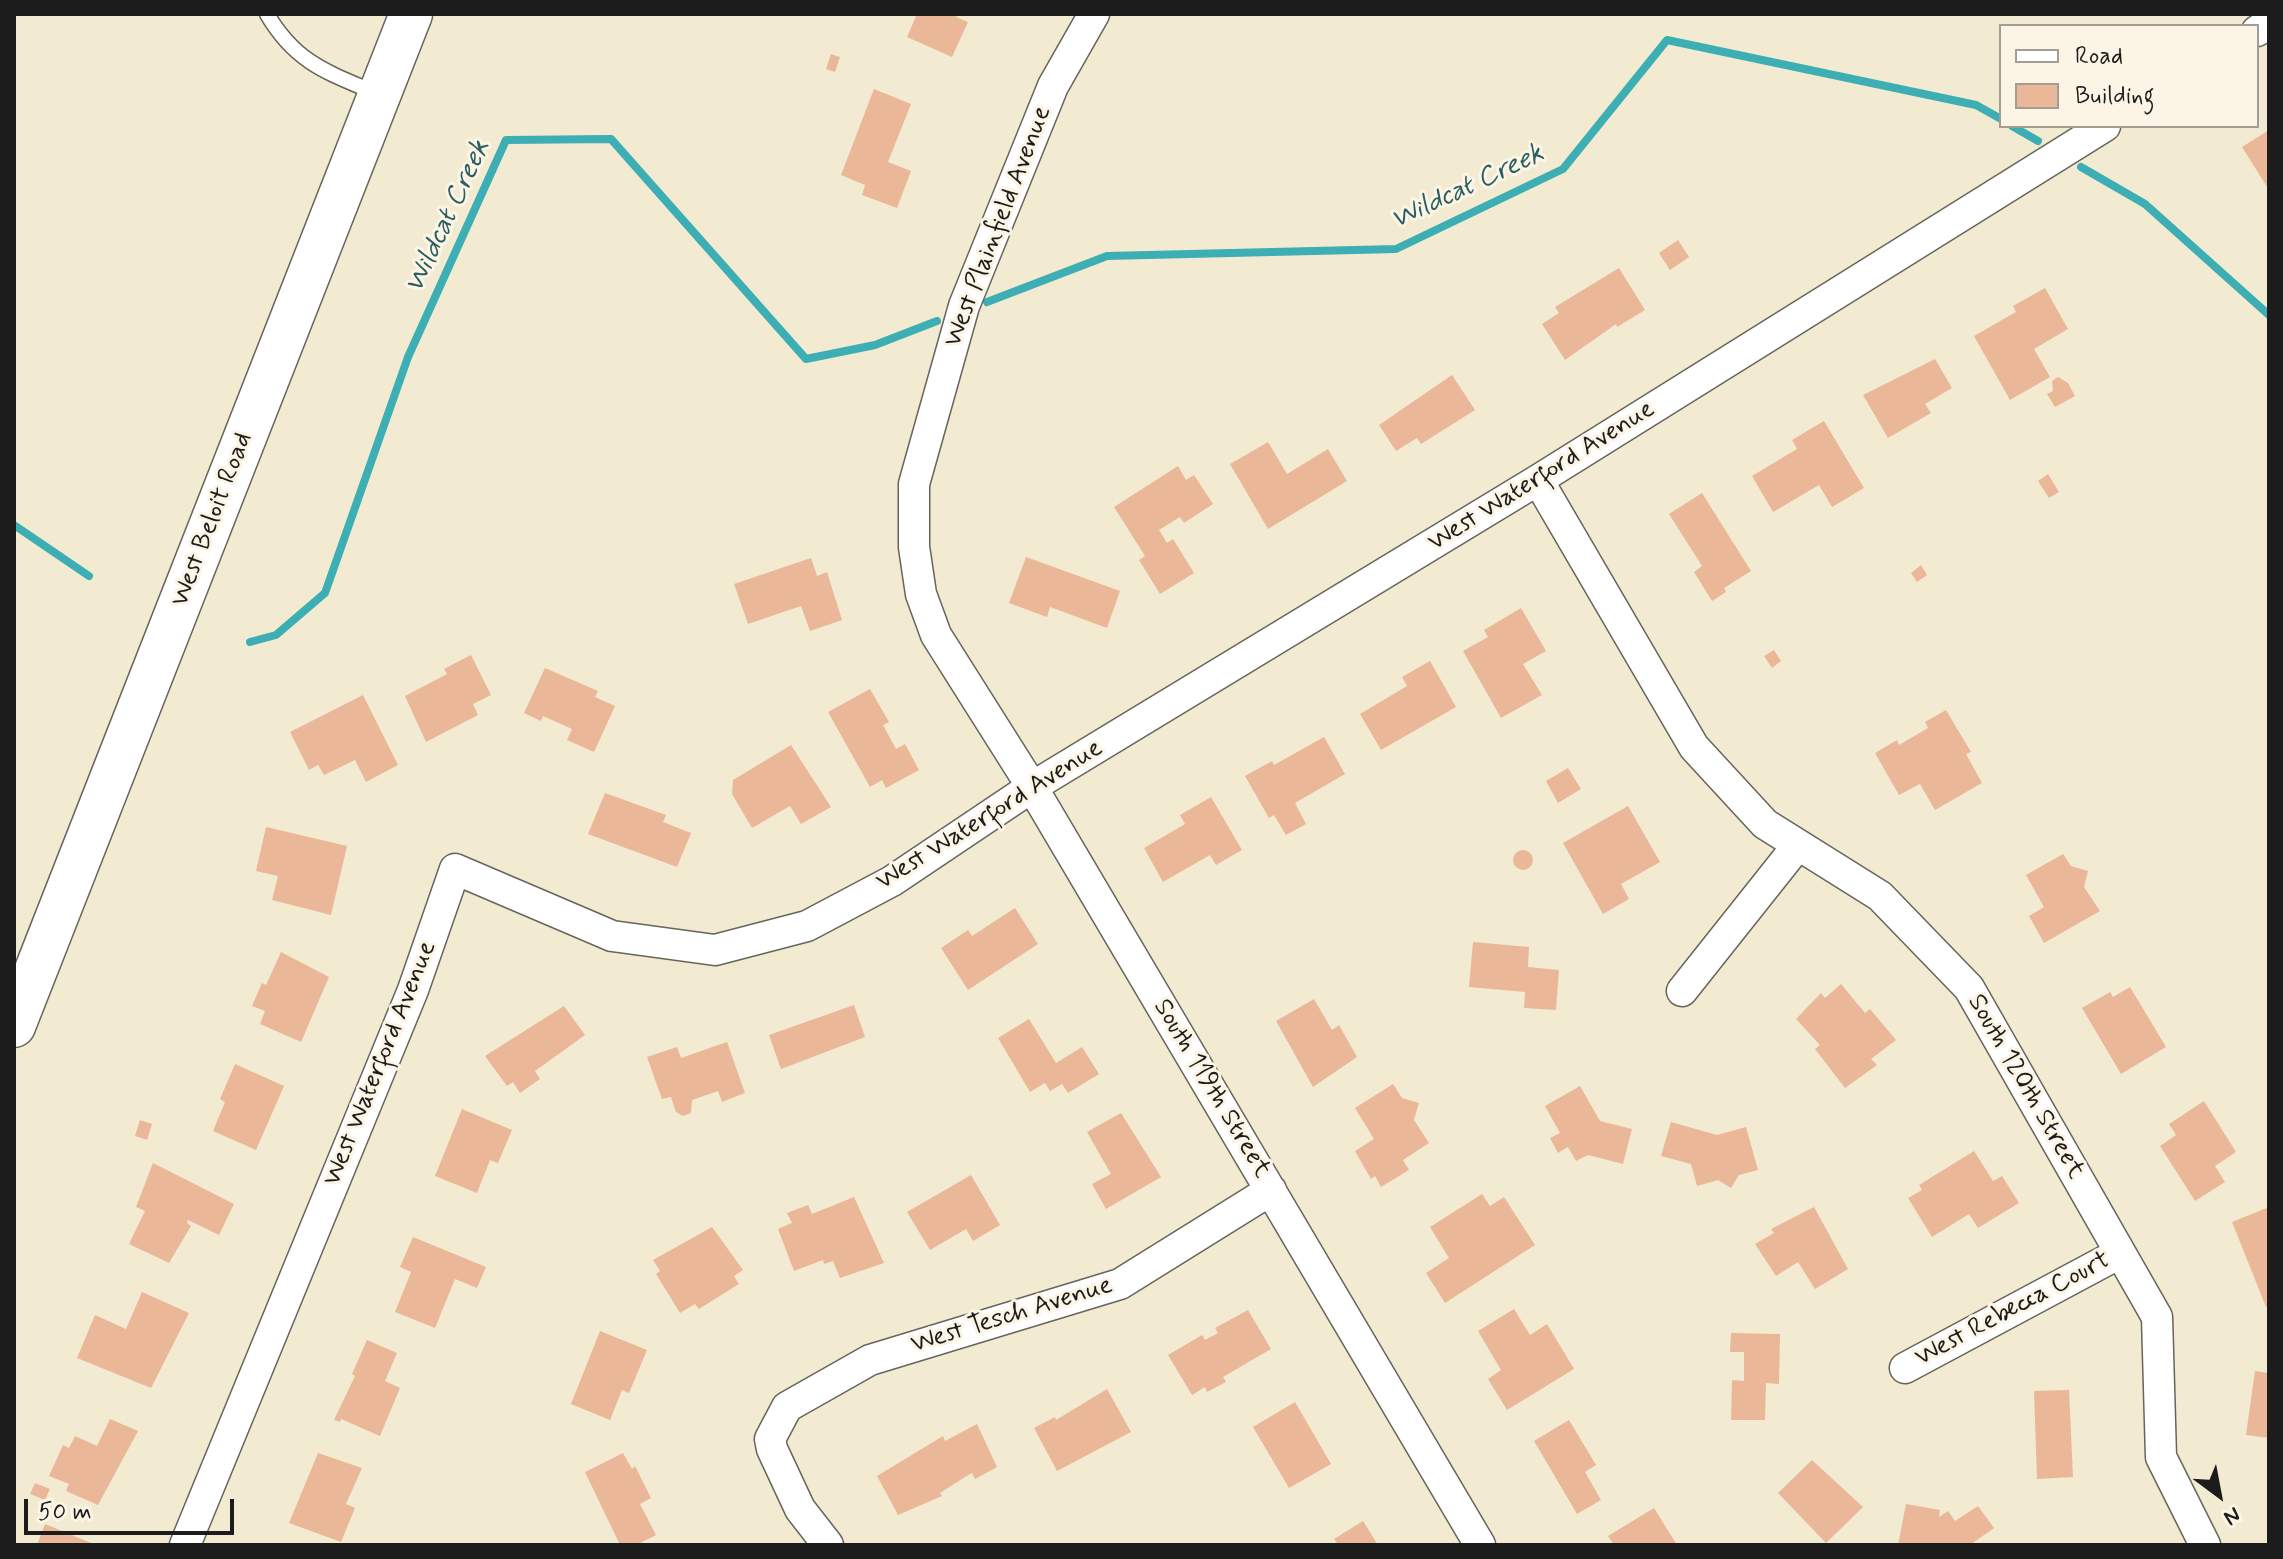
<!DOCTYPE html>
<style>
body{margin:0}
#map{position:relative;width:2283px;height:1559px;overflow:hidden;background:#f2ebd1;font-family:Mynerve,sans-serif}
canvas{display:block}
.frame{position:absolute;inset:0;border:16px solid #1c1c1c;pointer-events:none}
.legend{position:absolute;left:1999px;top:24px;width:260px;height:104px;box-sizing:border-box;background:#fcf5e5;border:2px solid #a29e95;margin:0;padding:10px 14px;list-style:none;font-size:24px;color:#1c1c1c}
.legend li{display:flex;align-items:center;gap:16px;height:40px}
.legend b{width:40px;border:2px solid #a29e95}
.north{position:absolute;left:2179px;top:1455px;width:80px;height:80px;-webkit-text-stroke:6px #fcf5e5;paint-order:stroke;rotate:148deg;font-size:22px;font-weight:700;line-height:32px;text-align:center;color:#1c1c1c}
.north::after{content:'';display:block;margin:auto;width:28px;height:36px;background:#1c1c1c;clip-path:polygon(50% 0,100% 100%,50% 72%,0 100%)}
.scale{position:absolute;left:24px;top:1499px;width:210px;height:36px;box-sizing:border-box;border:4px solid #1c1c1c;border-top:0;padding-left:10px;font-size:24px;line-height:28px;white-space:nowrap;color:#1c1c1c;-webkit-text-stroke:6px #fcf5e5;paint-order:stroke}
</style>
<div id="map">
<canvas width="2283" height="1559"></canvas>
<div class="frame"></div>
<ul class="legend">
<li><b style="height:10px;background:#fff"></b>Road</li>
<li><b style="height:22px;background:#ebb799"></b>Building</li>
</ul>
<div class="north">N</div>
<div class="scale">50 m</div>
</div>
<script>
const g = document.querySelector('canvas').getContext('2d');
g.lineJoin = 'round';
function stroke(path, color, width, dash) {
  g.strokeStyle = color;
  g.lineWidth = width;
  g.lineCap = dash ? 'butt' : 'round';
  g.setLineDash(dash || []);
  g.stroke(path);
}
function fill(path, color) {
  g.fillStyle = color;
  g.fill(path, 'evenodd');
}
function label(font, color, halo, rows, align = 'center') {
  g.font = font + ' Mynerve,sans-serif';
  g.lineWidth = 6;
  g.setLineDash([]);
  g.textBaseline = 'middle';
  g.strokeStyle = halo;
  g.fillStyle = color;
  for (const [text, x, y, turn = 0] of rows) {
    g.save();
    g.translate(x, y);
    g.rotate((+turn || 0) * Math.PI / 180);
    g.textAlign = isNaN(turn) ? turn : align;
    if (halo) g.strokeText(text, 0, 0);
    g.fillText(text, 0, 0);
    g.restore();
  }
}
const stream = new Path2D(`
 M2012 126 2038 141
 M2081 167 2145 204 2269 315
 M987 302 1107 256 1396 249 1563 169 1667 40 1976 105 2001 119
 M14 525 89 576
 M250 642 276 635 325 593 408 357 506 140 611 139 806 359 875 345 937 321`);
const building = new Path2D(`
 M917 14H958L956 17 968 22 952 57 907 37Z
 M831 54 840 57 835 72 826 69Z
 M874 89 911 104 888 162 911 171 897 208 862 195 865 185 841 175Z
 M2269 130V190L2242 147Z
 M1678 240 1689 257 1670 270 1659 253Z
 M1619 268 1645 310 1617 327 1616 324 1565 360 1542 324 1559 313 1555 307Z
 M2045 288 2068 329 2034 349 2050 377 2010 400 1974 336 2016 312 2013 306Z
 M1935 359 1952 388 1925 404 1931 413 1888 438 1863 395Z
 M1452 375 1475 410 1421 444 1417 438 1396 451 1379 425Z
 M2058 377 2068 383 2075 396 2055 407 2047 394 2053 391 2052 381Z
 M1824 421 1864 488 1832 507 1819 485 1773 512 1752 476 1797 449 1792 440Z
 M1268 442 1287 474 1328 449 1347 481 1268 529 1230 464Z
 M1178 466 1186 480 1194 475 1213 504 1184 523 1180 517 1159 530 1167 543 1173 539 1194 573 1160 594 1139 560 1145 556 1114 507Z
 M2048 474 2059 492 2049 498 2038 481Z
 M1702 493 1751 571 1724 588 1726 592 1712 601 1694 572 1702 566 1669 514Z
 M1026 557 1120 591 1107 628 1050 607 1047 617 1009 603Z
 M811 558 817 576 827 572 842 620 810 631 801 606 748 624 734 584Z
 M1921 565 1927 575 1917 582 1911 573Z
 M1521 608 1546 651 1523 664 1542 695 1501 718 1463 651 1488 637 1484 630Z
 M1774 650 1781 661 1772 668 1764 656Z
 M471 655 491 695 473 704 478 715 426 742 405 696 447 674 444 669Z
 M1430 661 1456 707 1381 750 1360 714 1407 686 1402 677Z
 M545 668 598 691 595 697 615 706 594 752 567 740 572 729 543 716 541 721 524 713Z
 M870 689 889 722 883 725 896 749 905 744 919 770 886 788 882 780 870 787 828 712Z
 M363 695 398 765 366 782 355 760 324 775 318 765 309 770 290 732Z
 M1946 710 1971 752 1966 754 1982 783 1935 810 1920 784 1899 795 1875 753 1897 740 1899 745 1928 728 1925 722Z
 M1324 737 1345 774 1295 803 1306 824 1286 835 1274 815 1269 818 1245 776 1272 761 1274 765Z
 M791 745 831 807 801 824 790 806 752 828 732 794 733 780Z
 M1568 768 1581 789 1558 803 1546 781Z
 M605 793 666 815 663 822 691 833 677 867 588 834Z
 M1211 797 1242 850 1216 865 1210 855 1163 882 1144 848 1185 824 1180 815Z
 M1628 806 1660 862 1621 884 1629 899 1603 914 1563 843Z
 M266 827 347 846 331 915 272 900 278 876 256 871Z
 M1513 860a10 10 0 1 1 20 0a10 10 0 1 1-20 0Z
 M2063 854 2071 866 2088 871 2084 887 2100 911 2044 943 2029 916 2044 907 2026 875Z
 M1015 908 1038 944 968 990 941 948 968 930 972 936Z
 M1473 942 1529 947 1528 967 1559 970 1556 1010 1524 1008 1525 992 1469 987Z
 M281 952 329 977 301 1042 260 1024 265 1011 252 1006 262 983 266 985Z
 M1841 984 1865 1013 1870 1009 1896 1040 1871 1059 1877 1065 1845 1088 1815 1049 1820 1045 1796 1019 1821 993 1825 998Z
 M2130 987 2166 1047 2121 1074 2082 1008 2110 992 2113 997Z
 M1314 999 1332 1030 1339 1025 1357 1057 1313 1087 1276 1021Z
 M854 1005 865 1037 781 1069 769 1035Z
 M564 1006 585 1035 535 1071 540 1079 520 1093 513 1082 507 1086 485 1056Z
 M1029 1019 1056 1063 1082 1047 1099 1074 1068 1093 1062 1084 1050 1091 1045 1083 1030 1092 998 1038Z
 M727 1042 745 1093 722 1102 718 1091 692 1100 691 1113 683 1116 676 1112 671 1097 662 1099 647 1057 677 1047 681 1058Z
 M235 1064 284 1086 256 1150 213 1131 225 1102 220 1099Z
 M1393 1084 1402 1098 1419 1103 1414 1120 1429 1143 1403 1160 1409 1170 1381 1187 1375 1176 1371 1179 1355 1151 1374 1139 1355 1108Z
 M1580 1086 1600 1121 1632 1129 1623 1164 1588 1155 1576 1161 1568 1147 1558 1153 1550 1138 1560 1133 1545 1106Z
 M2204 1101 2236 1152 2215 1166 2225 1182 2195 1201 2160 1146 2176 1135 2169 1124Z
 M462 1109 512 1130 498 1163 490 1160 477 1193 435 1176Z
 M1121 1113 1161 1177 1106 1209 1092 1184 1111 1174 1087 1132Z
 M140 1120 152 1124 147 1140 135 1136Z
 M1671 1122 1717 1135 1746 1127 1758 1170 1739 1175 1731 1188 1718 1180 1697 1186 1691 1164 1661 1156Z
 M1974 1151 1993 1181 2002 1176 2019 1203 1978 1228 1969 1214 1932 1237 1908 1198 1922 1190 1919 1185Z
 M153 1163 234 1204 219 1235 188 1220 187 1223 191 1226 169 1263 129 1244 145 1211 136 1207Z
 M971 1175 1000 1225 973 1241 966 1229 930 1250 907 1212Z
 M1482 1194 1490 1206 1504 1197 1535 1245 1445 1303 1426 1273 1449 1258 1430 1227Z
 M854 1197 884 1263 840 1278 833 1261 824 1264 823 1260 794 1271 778 1229 792 1223 787 1213 808 1205 812 1214Z
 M1814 1207 1848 1269 1815 1289 1798 1262 1776 1276 1755 1244 1774 1233 1771 1229Z
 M2269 1207V1306L2266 1307 2232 1222Z
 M712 1227 743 1270 734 1276 739 1284 699 1309 695 1304 680 1313 656 1274 660 1271 653 1260Z
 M413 1237 486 1267 477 1288 455 1279 435 1328 395 1312 411 1272 400 1267Z
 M142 1292 189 1313 151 1388 77 1358 95 1315 126 1329Z
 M1514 1309 1530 1335 1547 1324 1574 1369 1507 1410 1488 1379 1501 1370 1478 1331Z
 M1248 1310 1271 1349 1223 1377 1226 1382 1207 1392 1205 1387 1192 1395 1168 1355 1202 1335 1205 1340 1218 1333 1215 1328Z
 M600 1331 647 1350 629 1393 622 1390 610 1420 571 1404Z
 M1731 1333 1780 1334 1779 1384 1766 1383 1765 1420H1731L1732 1380 1744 1381V1352H1730Z
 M367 1340 397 1353 385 1381 400 1388 380 1436 341 1419 340 1422 334 1420 355 1376 352 1374Z
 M2255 1371 2269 1373V1438L2246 1435Z
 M1107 1389 1131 1432 1057 1471 1034 1428 1055 1417 1056 1420Z
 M2069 1390 2073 1477 2037 1479 2034 1391Z
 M1295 1402 1331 1464 1289 1488 1253 1427Z
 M110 1419 138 1431 98 1505 66 1491 69 1484 49 1476 63 1445 69 1448 75 1436 97 1446Z
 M1569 1420 1596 1465 1585 1472 1601 1500 1577 1514 1534 1441Z
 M977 1424 997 1467 975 1479 972 1473 965 1477 940 1493 942 1496 898 1515 877 1476 943 1436 945 1441Z
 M318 1453 362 1468 346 1504 355 1508 341 1542 289 1523Z
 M623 1453 632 1469 635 1466 651 1498 640 1504 656 1535 636 1545H620L585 1472Z
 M1812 1460 1863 1507 1826 1543 1778 1493Z
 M35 1483 50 1489 45 1500 30 1494Z
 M1906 1504 1940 1510 1939 1517 1948 1511 1955 1521 1978 1506 1994 1528 1970 1545H1898Z
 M1654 1508 1677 1545H1614L1608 1536Z
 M1363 1521 1378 1545H1338L1334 1539Z
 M45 1524 96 1545H37Z`);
const service = new Path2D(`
 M267 14C295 62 326 72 376 93`);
const minor = new Path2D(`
 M1094 14 1053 86 964 306 914 484V547L921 594 936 635 1032 787 1480 1545
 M2257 31 2269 23
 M1538 480 1694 747 1765 824 1880 896 1969 988 2157 1317 2161 1457 2205 1545
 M1682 991 1798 845
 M1905 1368 2120 1253
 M185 1545 413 990 455 869 612 936 715 950 807 926 892 881 1032 787 1538 480 2105 126
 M828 1545 800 1509 772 1449 770 1439 787 1407 870 1360 1120 1284 1271 1190`);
const secondary = new Path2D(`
 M14 1026 411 14`);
const streetNames = [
 ["West Plainfield Avenue",999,227,-69],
 ["West Waterford Avenue",1542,477,-32],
 ["West Beloit Road",213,520,-69],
 ["West Waterford Avenue",990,816,-32],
 ["West Waterford Avenue",381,1064,-68],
 ["South 120th Street",2025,1087,60],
 ["South 119th Street",1211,1089,59],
 ["West Rebecca Court",2013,1310,-28],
 ["West Tesch Avenue",1012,1316,-17]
];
const waterNames = [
 ["Wildcat Creek",1468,188,-25],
 ["Wildcat Creek",449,217,-65]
];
stroke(stream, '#3caeb4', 8);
fill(building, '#ebb799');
stroke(service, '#67645b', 17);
stroke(minor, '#67645b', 33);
stroke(secondary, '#67645b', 45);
stroke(service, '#fff', 14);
stroke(minor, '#fff', 30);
stroke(secondary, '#fff', 42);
label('26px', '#1c1c1c', '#fcf5e5', streetNames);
label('italic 28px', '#2a5e60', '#fcf5e5', waterNames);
</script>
